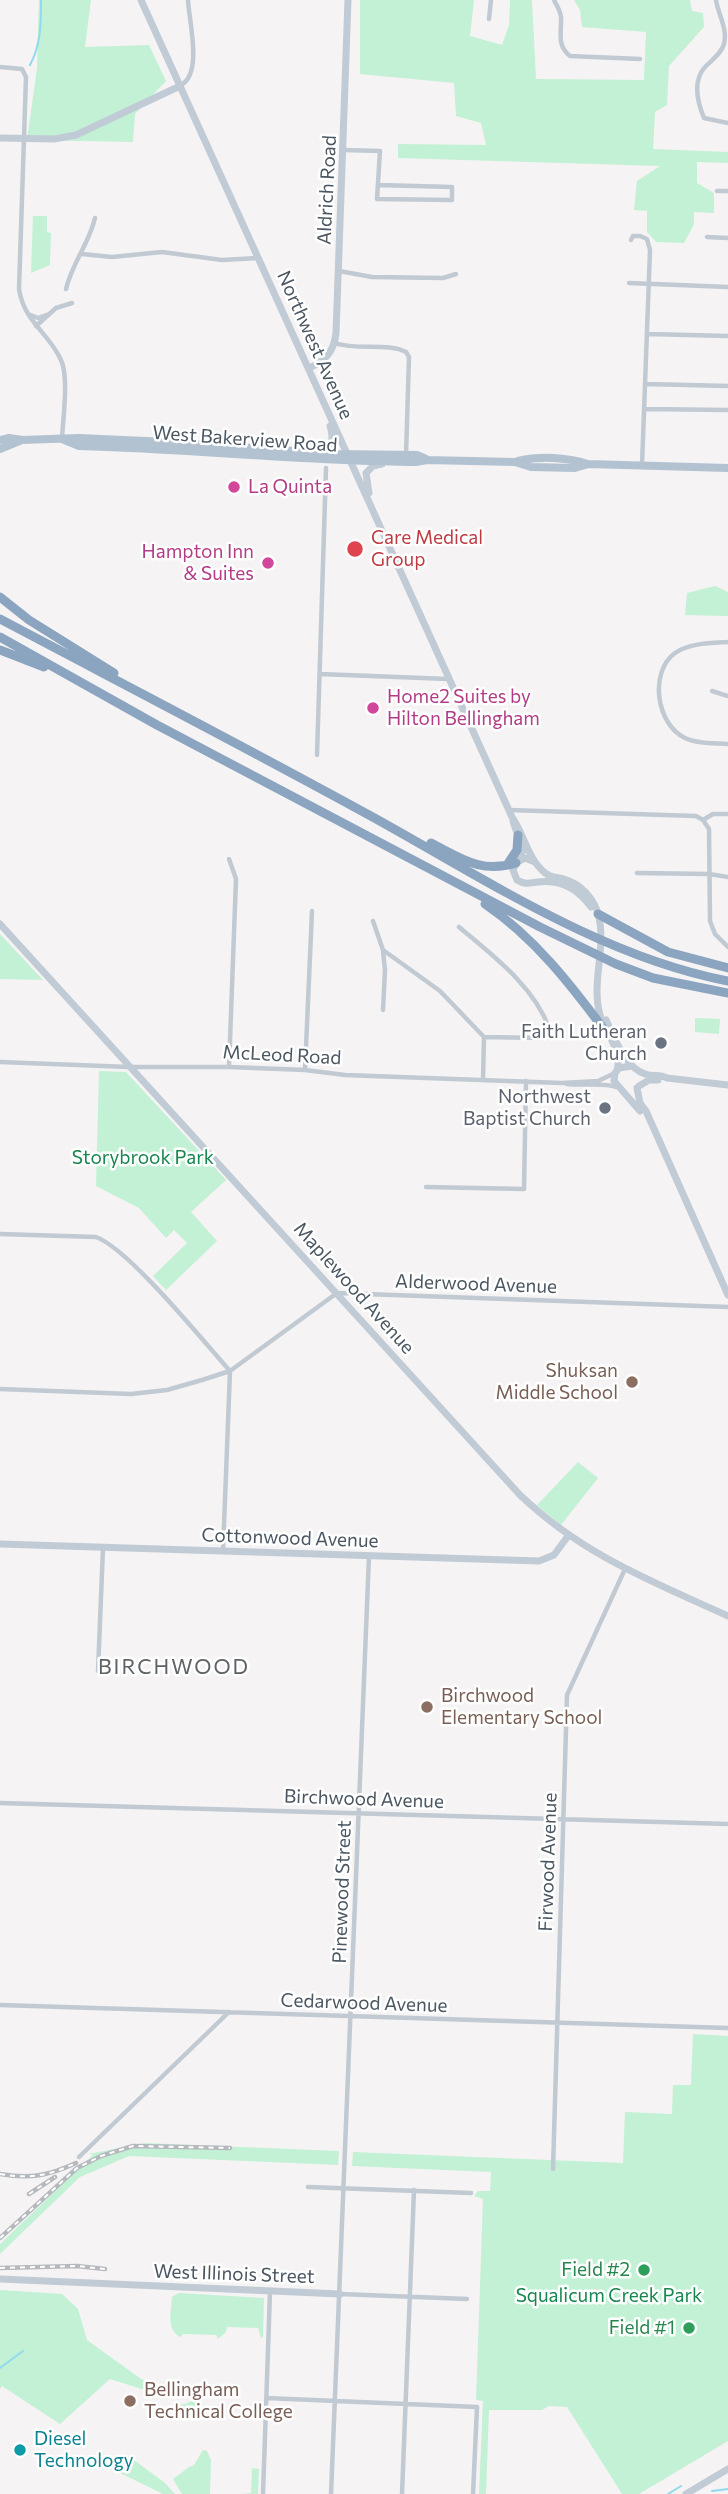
<!DOCTYPE html>
<style>
body{margin:0}
canvas{display:block;background:#f5f3f3}
</style>
<canvas width="728" height="2494"></canvas>
<script>
const g = document.querySelector('canvas').getContext('2d');
g.lineJoin = 'round';
function fill(path, color) {
  g.fillStyle = color;
  g.fill(path, 'evenodd');
}
function stroke(path, color, width, dash) {
  g.strokeStyle = color;
  g.lineWidth = width;
  g.lineCap = dash ? 'butt' : 'round';
  g.setLineDash(dash || []);
  g.stroke(path);
}
function label(font, color, halo, rows, align = 'center') {
  g.font = font + ' Commissioner,sans-serif';
  g.lineWidth = 5;
  g.setLineDash([]);
  g.textBaseline = 'middle';
  g.strokeStyle = halo;
  g.fillStyle = color;
  for (const [text, x, y, turn = 0] of rows) {
    g.save();
    g.translate(x, y);
    g.rotate((+turn || 0) * Math.PI / 180);
    g.textAlign = isNaN(turn) ? turn : align;
    if (halo) g.strokeText(text, 0, 0);
    g.fillText(text, 0, 0);
    g.restore();
  }
}
const green = new Path2D(`
 M39 0H91L85 47 149 45 166 81 135 114 133 142 27 140 37 68Z
 M360 0H474L470 36 502 45 509 25 510 0H532L536 79 644 80 646 32 582 27 580 10 574 0H690L692 11 703 13 704 27 669 66 667 105 655 112 653 149 728 152V163L697 162V183L714 193V213L694 212V224L684 243 656 242 647 232V211L634 210 637 181 660 166 398 158V144L486 145 481 123 456 116 454 83 360 74Z
 M33 216H47V232L51 233 50 265 31 273Z
 M715 586 728 592V616L685 615 687 593Z
 M0 934 43 980 0 979Z
 M695 1018 720 1019 719 1034 695 1032Z
 M99 1071 126 1072 226 1180 191 1212 217 1241 166 1290 153 1276 187 1243 174 1230 166 1238 139 1208 96 1186Z
 M578 1462 598 1478 561 1525 537 1505Z
 M693 2034 728 2036V2441L639 2494H622L567 2407 549 2406 542 2410H489L486 2494H479L483 2401 476 2400 483 2199 474 2196 478 2191H490L491 2172 352 2166 353 2152 623 2163 625 2112 672 2114 673 2085H691Z
 M144 2143 339 2151 338 2165 129 2156 80 2177 0 2254V2244L93 2155 89 2154Z
 M0 2290 62 2294 78 2309 87 2340 141 2379 151 2382 148 2391 110 2379 60 2424 2 2386 0 2389Z
 M179 2293 264 2298 263 2337 261 2338 258 2328 227 2327 226 2332 218 2339 216 2335 183 2334 181 2337C166 2331 171 2311 172 2297Z
 M207 2394 200 2403 188 2410V2413L192 2415 190 2419 178 2411 179 2405 185 2404Z
 M203 2450 207 2451 211 2460 210 2494H182L173 2479 189 2467 194 2465Z
 M126 2454 165 2483 175 2494H163L118 2472Z
 M252 2468 259 2469 258 2494H241L251 2493Z`);
const stream = new Path2D(`
 M30 65C41 45 41 23 41 0
 M0 2368 23 2351
 M712 2491 728 2489
 M668 2494 681 2486`);
const street = new Path2D(`
 M554 0C557 6 560 10 561 17 562 32 556 45 570 56L640 59
 M716 0C718 14 728 29 724 44 721 54 713 59 706 66 692 80 697 101 704 118L728 123
 M489 19 491 0
 M0 67 22 69 26 77 19 289C24 322 49 333 61 360 69 377 63 419 62 438
 M181 85C203 73 189 22 188 0
 M344 150 380 151 377 199 452 200V187L378 185
 M717 191H728
 M707 237 728 238
 M631 240 633 236H640L647 239 650 250 642 465
 M82 254 112 257 162 252 222 260 258 258
 M339 271 372 277 443 278 456 274
 M629 283 728 287
 M66 289C72 263 89 244 95 218
 M28 314 38 318 49 314
 M36 326 56 308 72 303
 M647 334 728 336
 M335 343C357 351 388 342 406 352L409 357 406 455
 M645 384 728 386
 M644 409 728 410
 M728 642C711 643 689 643 675 653 649 672 656 724 685 738 697 744 714 743 728 744
 M320 674 448 679
 M712 691 728 696
 M317 755 326 468
 M509 810 696 816 703 820 709 829 710 921 715 934 728 947
 M703 820 713 814H728
 M637 873 709 874 728 877
 M373 921 383 950 440 991 484 1037 483 1080
 M459 927C492 955 534 986 549 1028L547 1035 541 1038 484 1037
 M383 951 385 970 383 1010
 M0 1062 129 1067H229L305 1070 345 1075 562 1083 598 1081 615 1073
 M229 1067 236 879 229 859
 M305 1070 312 911
 M567 1084C582 1086 604 1082 616 1087
 M426 1187 524 1189 526 1081
 M0 1234 96 1237C129 1249 203 1341 230 1371L223 1551
 M0 1389 131 1394 167 1390 202 1380 230 1371 337 1293 728 1307
 M98 1671 103 1548
 M0 1803 728 1824
 M0 2005 728 2028
 M79 2157 229 2012
 M553 2169 567 1695 625 1569
 M308 2187 471 2193
 M340 2294 467 2299
 M266 2398 477 2407 473 2494
 M263 2494 270 2292
 M331 2494 369 1556
 M402 2494 414 2190`);
const secondary = new Path2D(`
 M141 0 512 817C524 834 528 859 544 872 550 878 557 877 564 879 582 884 595 900 599 917 606 949 591 983 600 1015 605 1032 623 1051 617 1070
 M0 138 54 139 76 135 180 86
 M309 368C326 361 334 351 336 333L348 0
 M319 452C333 448 334 438 330 426
 M369 493 366 473 373 466 382 464
 M513 821C516 835 528 847 519 860
 M535 862 525 858 517 862 513 870 517 880C525 885 530 883 538 882 560 879 578 889 591 907
 M0 924 520 1495C583 1555 651 1581 728 1616
 M606 1020C614 1037 625 1068 645 1074 653 1077 659 1074 667 1078L728 1085
 M632 1066 619 1068 615 1073 614 1081 640 1111
 M639 1086 649 1080H658
 M637 1088 640 1103 646 1111 728 1295
 M0 1544 539 1561 554 1555 568 1536
 M0 2279 340 2294
 M686 2494 728 2469`);
const primary = new Path2D(`
 M62 439 79 446C191 449 304 461 416 462L427 460 515 462 531 467 575 468 588 464
 M0 440 9 438 22 440 79 438 168 442 337 454 417 455 426 459
 M0 449 22 440
 M518 461C540 456 566 457 588 464L728 468`);
const highway = new Path2D(`
 M0 597 29 620 114 673
 M0 619C123 684 247 748 369 815 482 877 601 957 728 981
 M0 637 157 725 540 927 616 964 653 978 728 993
 M0 650 44 667
 M431 843C461 858 481 874 516 863
 M507 865 517 850 518 835
 M485 904C534 937 571 985 606 1032
 M598 914 668 952 728 968`);
const rail = new Path2D(`
 M0 2174C30 2179 48 2176 76 2163
 M29 2194 55 2177
 M0 2238 77 2168 101 2156 133 2146 230 2148
 M0 2268 77 2266 105 2269`);
const markers = [
 [234,487,7,"#d1479c"],
 [355,549,9,"#e0444e"],
 [268,563,7,"#d1479c"],
 [373,708,7,"#d1479c"],
 [661,1043,7,"#6b7280"],
 [605,1108,7,"#6b7280"],
 [632,1382,7,"#8d6e63"],
 [427,1707,7,"#8d6e63"],
 [644,2270,7,"#2e9e5b"],
 [689,2328,7,"#2e9e5b"],
 [130,2401,7,"#8d6e63"],
 [20,2450,7,"#0f9aa8"]
];
const streetNames = [
 ["Aldrich Road",327,190,-87],
 ["Northwest Avenue",315,345,66],
 ["West Bakerview Road",245,439,4],
 ["McLeod Road",282,1055,3],
 ["Alderwood Avenue",476,1284,2],
 ["Maplewood Avenue",354,1288,48],
 ["Cottonwood Avenue",290,1538,2],
 ["Birchwood Avenue",364,1799,2],
 ["Firwood Avenue",548,1862,-88],
 ["Pinewood Street",342,1892,-88],
 ["Cedarwood Avenue",364,2003,2],
 ["West Illinois Street",234,2274,2]
];
const hotelNames = [
 ["La Quinta",248,487],
 ["Hampton Inn",254,552,"right"],
 ["& Suites",254,574,"right"],
 ["Home2 Suites by",387,697],
 ["Hilton Bellingham",387,719]
];
const healthNames = [
 ["Care Medical",371,538],
 ["Group",371,560]
];
const worshipNames = [
 ["Faith Lutheran",647,1032],
 ["Church",647,1054],
 ["Northwest",591,1097],
 ["Baptist Church",591,1119]
];
const parkNames = [
 ["Storybrook Park",143,1158],
 ["Squalicum Creek Park",609,2296]
];
const educationNames = [
 ["Shuksan",618,1371,"right"],
 ["Middle School",618,1393,"right"],
 ["Birchwood",441,1696],
 ["Elementary School",441,1718],
 ["Bellingham",144,2390],
 ["Technical College",144,2412]
];
const leisureNames = [
 ["Field #2",630,2270],
 ["Field #1",675,2328]
];
const cultureNames = [
 ["Diesel",34,2439],
 ["Technology",34,2461]
];
const neighbourhoodNames = [
 ["BIRCHWOOD",174,1667]
];
fill(green, '#c3f1d5');
stroke(stream, '#90daee', 2);
stroke(street, '#c1cad2', 4.5);
stroke(secondary, '#c1cbd6', 7);
stroke(primary, '#b3c2d1', 8);
stroke(highway, '#8ba5c1', 9);
stroke(rail, '#b5b8bd', 4.5);
stroke(rail, '#fff', 2, [5]);
for (const [x, y, r, color] of markers) {
  const dot = new Path2D();
  dot.arc(x, y, r, 0, 2 * Math.PI);
  g.fillStyle = color;
  g.fill(dot);
  stroke(dot, '#fff', 2.5);
}
label('19px', '#4a5661', '#fff', streetNames);
label('19px', '#b23c85', '#fff', hotelNames, 'left');
label('19px', '#be3a42', '#fff', healthNames, 'left');
label('19px', '#5b616d', '#fff', worshipNames, 'right');
label('19px', '#17864f', '#fff', parkNames);
label('19px', '#785e54', '#fff', educationNames, 'left');
label('19px', '#27864d', '#fff', leisureNames, 'right');
label('19px', '#0d838f', '#fff', cultureNames, 'left');
g.letterSpacing = '2px';
label('21px', '#5f6368', '#fff', neighbourhoodNames);
g.letterSpacing = '0px';
</script>
